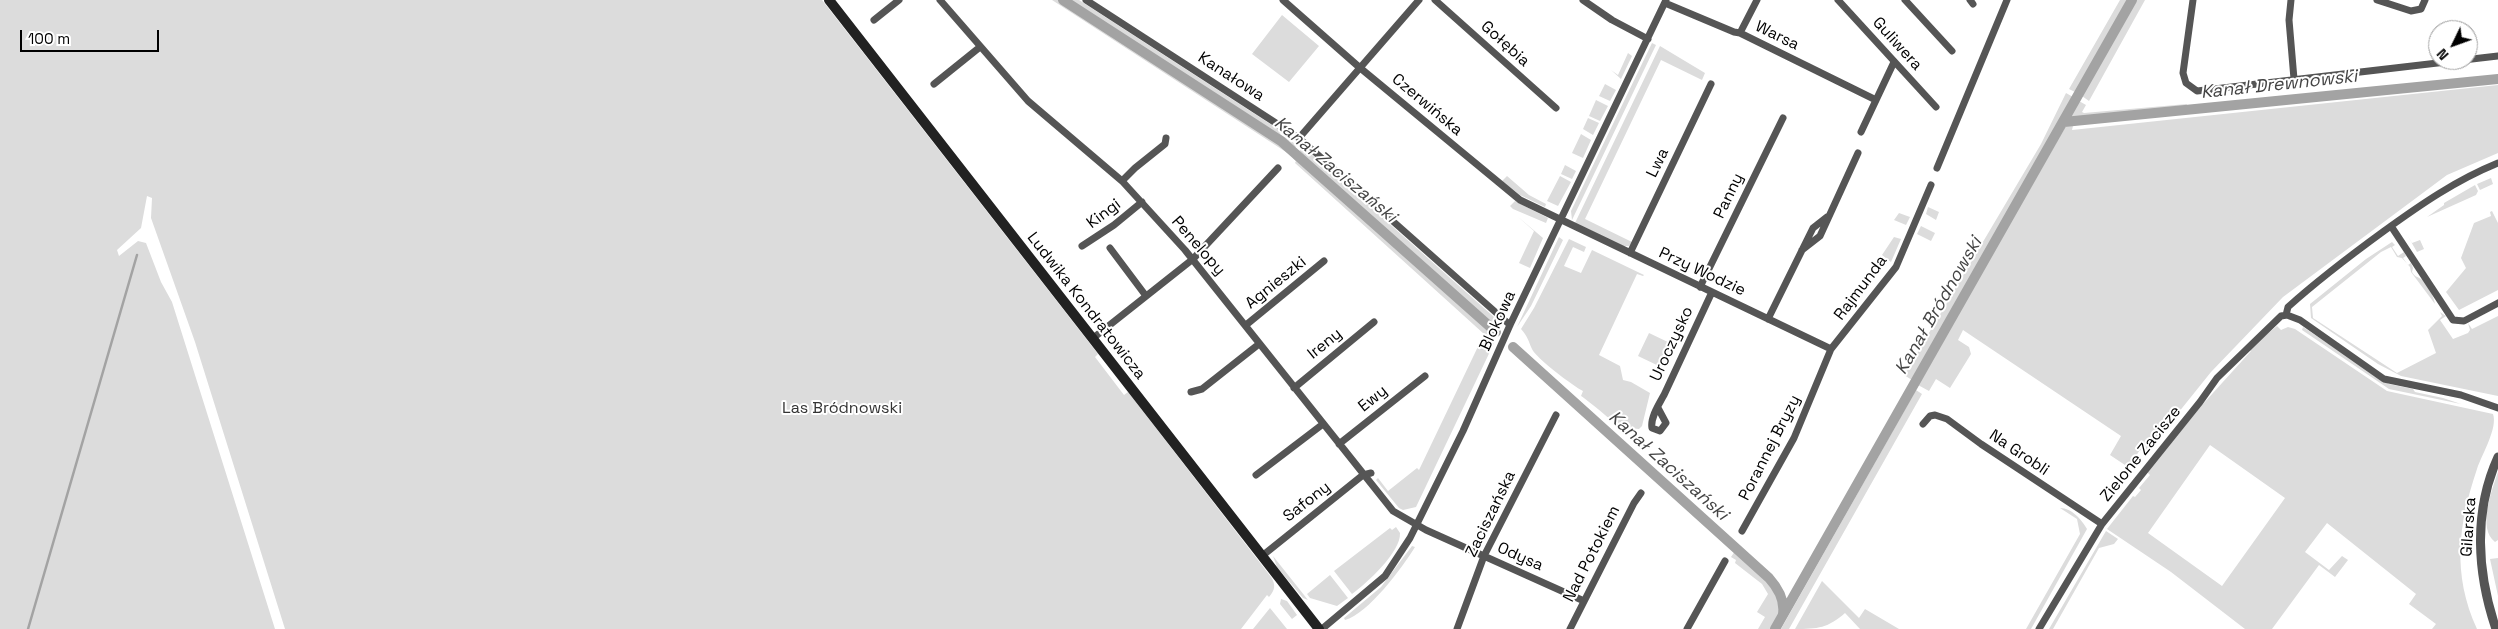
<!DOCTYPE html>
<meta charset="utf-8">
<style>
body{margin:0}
#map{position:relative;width:2498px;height:629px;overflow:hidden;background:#fff;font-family:"Space Grotesk",sans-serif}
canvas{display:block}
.north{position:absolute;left:2428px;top:20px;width:50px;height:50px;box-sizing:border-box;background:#fff;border:1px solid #999;border-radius:50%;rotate:228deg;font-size:14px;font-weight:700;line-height:20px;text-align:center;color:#000}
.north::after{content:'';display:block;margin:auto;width:18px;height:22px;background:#000;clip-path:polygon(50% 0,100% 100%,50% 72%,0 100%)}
.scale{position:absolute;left:20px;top:30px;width:139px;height:22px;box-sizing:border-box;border:2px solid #000;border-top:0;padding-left:6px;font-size:15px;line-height:18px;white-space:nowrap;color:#000;-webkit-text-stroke:4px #fff;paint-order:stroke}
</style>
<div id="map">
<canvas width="2498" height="629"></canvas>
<div class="north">N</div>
<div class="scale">100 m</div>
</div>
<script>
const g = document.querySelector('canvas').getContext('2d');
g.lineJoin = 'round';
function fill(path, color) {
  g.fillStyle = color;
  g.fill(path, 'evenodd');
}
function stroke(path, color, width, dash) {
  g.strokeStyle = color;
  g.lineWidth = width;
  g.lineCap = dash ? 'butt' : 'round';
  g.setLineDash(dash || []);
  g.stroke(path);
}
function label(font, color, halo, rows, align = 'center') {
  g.font = font + ' "Space Grotesk",sans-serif';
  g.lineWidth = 4;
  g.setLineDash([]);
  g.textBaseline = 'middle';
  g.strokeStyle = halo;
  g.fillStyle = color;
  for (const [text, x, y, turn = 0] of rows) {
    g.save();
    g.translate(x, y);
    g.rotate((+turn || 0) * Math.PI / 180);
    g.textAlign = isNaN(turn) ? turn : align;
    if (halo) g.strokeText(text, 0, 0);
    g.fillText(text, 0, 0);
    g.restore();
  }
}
const green = new Path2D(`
 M0 0H822L1098 354 1095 357 1124 395 1128 392 1271 577C1276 585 1275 590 1269 597L1267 595 1241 629H285L195 342 151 218 152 198 147 196 141 228 117 250 119 256 138 241 146 243 161 282 172 302 275 629H0Z
 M1052 0H1079L1281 131 1280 134 1297 145 1289 154Z
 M2120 0H2128L2075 92 2069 89Z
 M2136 0H2145L2089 101 2082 96Z
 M1282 15 1319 46 1289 82 1252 54Z
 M1652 43 1656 45 1572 220 1571 211Z
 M1660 46 1705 73 1702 80 1661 60 1585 219 1632 242 1629 246H1623L1575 223Z
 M1628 53 1632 56 1621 79 1611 70 1618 75Z
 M1605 84 1616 90 1610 101 1599 96Z
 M2498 85V153L2447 175 2283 297 2211 372 2146 453 2140 450 2128 467 2110 455 2121 436 1963 330 1958 340 1969 347 1971 354 1950 388 1936 379 1929 391 1918 385 2067 124 2074 122 2072 130Z
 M2066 93 2073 97 1912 380 1904 375 2041 144Z
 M1596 100 1608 106 1600 121 1589 116Z
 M2079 101 2086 105 2082 112 2084 113 2187 104 2185 109 2072 119 2071 116Z
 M1588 118 1599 123 1593 135 1583 129Z
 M1581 134 1591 140 1583 158 1572 153Z
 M1301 149 1308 155 1310 153 1494 317 1493 320 1499 327 1493 340 1495 341 1416 507 1403 510 1399 508 1376 480 1378 478 1388 491 1417 468 1419 470 1484 334 1295 163 1296 161 1293 158Z
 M1565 165 1576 171 1572 179 1561 174Z
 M1507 176 1529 195 1546 204 1545 207 1520 195 1502 181Z
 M1560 176 1571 182 1558 206 1547 201Z
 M2491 178 2493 184 2480 190 2477 184Z
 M2475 185 2478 191 2476 195 2427 217 2444 205V203Z
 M1515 201 1548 218 1546 223 1513 209 1510 206Z
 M1928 207 1939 212 1936 220 1926 214Z
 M2492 211 2498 223V290L2459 310 2446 292 2466 268 2461 258 2474 223 2491 216 2490 212Z
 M1899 213 1910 217 1906 225 1894 220Z
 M1517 216 1543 238 1530 268 1519 263 1534 231Z
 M1921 226 1935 233 1931 241 1917 234Z
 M2406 233 2412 243 2420 240 2424 249 2417 252Z
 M1559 237 1563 240 1531 306 1517 327Z
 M1894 237 1901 239 1891 262 1882 255Z
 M1569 239 1586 247 1584 252 1573 247 1564 266 1581 273 1592 250 1644 275 1643 276 1637 274 1599 355 1620 366 1623 380 1631 382 1650 393 1642 426 1639 429 1629 428 1625 432C1622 429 1584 397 1581 396L1583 391C1573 386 1536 358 1532 349 1528 340 1528 337 1521 329L1534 308Z
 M2392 242 2395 245 2392 247 2398 256 2404 252 2406 256 2403 258 2408 265 2411 263 2413 268 2412 272C2415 277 2416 276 2421 279 2427 282 2434 297 2435 304L2411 272 2410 267 2402 258 2397 257 2391 247 2381 252 2312 307 2313 318 2397 373 2436 353 2428 330 2442 316 2440 312 2446 316 2440 320 2453 339 2468 333 2470 330 2468 323 2472 329 2498 316V396L2401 376 2378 364 2311 318 2310 304 2366 259Z
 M2277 326 2281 330 2288 327 2295 329 2387 391 2493 414C2498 428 2482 454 2477 469 2458 525 2452 574 2477 629H2432L2436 624 2409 604 2416 594 2327 523 2305 552 2329 570 2342 556 2348 560 2335 577 2319 565 2272 629H2245L2171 572 2107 529 2133 496 2135 497 2141 490 2139 488 2150 475 2147 472 2203 404 2251 351 2249 349ZM2210 445 2285 498 2222 586 2148 533Z
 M2303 327 2389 384 2413 389 2415 392 2443 398 2461 404 2389 389 2302 330Z
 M1649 333 1672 344 1661 367 1638 356Z
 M1916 390 1922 394 1789 629H1781Z
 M2498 472V540L2495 542C2477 528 2492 490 2498 472Z
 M2060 508C2072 508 2082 520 2087 529L2031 629H2026L2080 534 2077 519Z
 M1396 527 1400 533C1401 552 1367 583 1352 594L1334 571 1390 528 1392 530Z
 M2106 531 2118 539 2114 544 2099 548 2053 629H2049Z
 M1412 546 1415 547C1402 568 1368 614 1345 620L1344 618 1381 587Z
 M1735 551C1748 563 1780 585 1780 604 1781 613 1775 621 1770 629H1758L1765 617 1757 612 1768 594 1762 584 1735 563 1736 560 1731 557Z
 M1273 556 1308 600 1303 598 1277 567Z
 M2498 558V596L2490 559Z
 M1330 575 1348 598 1337 606 1310 598 1307 594Z
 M1822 581 1859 618 1865 609 1899 629H1860L1845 613C1828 628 1818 629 1795 629Z
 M1281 599 1287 601 1297 615 1292 619 1280 604Z
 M1270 608 1287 629H1253Z`);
const stream = new Path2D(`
 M28 629 137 255`);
const canal = new Path2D(`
 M1063 0 1281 141 1496 332
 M2064 122 2498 79
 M1513 347 1769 578C1778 588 1785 600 1783 614
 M1775 629 2132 0`);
const minor = new Path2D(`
 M940 0 1028 101 1122 181 1185 250 1393 511 1426 530 1584 601
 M1086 0 1299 138 1510 325
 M1283 0 1359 67 1520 200 1831 349
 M1435 0 1556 108
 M1583 0 1612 20 1648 39
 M1838 0 1936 107
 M1905 0 1952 51
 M1970 0 1973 4
 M2193 0 2183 73 2186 83 2197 91 2498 56
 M2291 0 2289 20 2294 79
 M2377 0 2411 11 2421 9 2425 0
 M1665 3 1734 32 1740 33 1876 100
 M874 20 899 0
 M1740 33 1757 0
 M934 84 980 47
 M1861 132 1894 62
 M1299 138 1419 0
 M1937 168 2007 0
 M1122 181 1135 168 1165 144 1166 138
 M2391 226 2453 320 2464 321 2498 303
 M1082 246 1114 225 1142 202
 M1110 248 1146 296
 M1802 250 1820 236 1858 153
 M1630 253 1711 84
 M1700 287 1783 118
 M2286 315 2288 307C2318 280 2351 255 2384 231 2420 205 2456 180 2498 163
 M1768 319 1813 228 1827 217
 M1246 325 1324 261
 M1092 339 1193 259 1278 168
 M1294 388 1374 322
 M1191 392 1202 389 1259 344
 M1658 408 1666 423 1660 431 1652 428C1650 418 1659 404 1664 395L1712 292
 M1923 424 1930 416 1935 415 1947 419 1981 444 2102 524
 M1339 444 1425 376
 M1256 475 1323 424
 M1742 531 1794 438 1831 349 1896 267 1931 185
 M1262 556 1363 475 1371 473
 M1322 629 1385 576 1410 538 1463 431 1510 325 1666 0
 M1457 629 1484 556 1556 415
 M1570 629 1634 503 1641 493
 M1687 629 1725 561
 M2039 629 2102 524 2200 402 2217 378 2281 316 2287 315 2300 320 2384 379 2461 395 2498 408`);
const tertiary = new Path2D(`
 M2496 629C2477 573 2473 512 2498 457`);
const secondary = new Path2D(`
 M829 0 1319 629`);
const streetNames = [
 ["Warsa",1777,36,26],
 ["Gołębia",1505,44,42],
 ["Guliwera",1897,44,48],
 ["Kanałowa",1231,77,33],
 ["Czerwińska",1427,105,40],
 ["Lwa",1658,163,-64],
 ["Panny",1729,196,-64],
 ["Kingi",1104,214,-37],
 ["Penelopy",1198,246,49],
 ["Przy Wodzie",1702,272,25],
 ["Agnieszki",1276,283,-39],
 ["Rajmunda",1861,288,-53],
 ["Ludwika Kondratowicza",1086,306,52],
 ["Blokowa",1498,321,-65],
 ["Ireny",1325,344,-39],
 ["Uroczysko",1672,344,-65],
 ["Ewy",1373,399,-39],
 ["Porannej Bryzy",1770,448,-63],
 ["Na Grobli",2019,453,34],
 ["Zielone Zacisze",2141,454,-51],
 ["Safony",1307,502,-38],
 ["Zaciszańska",1491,514,-64],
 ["Gilarska",2469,527,-86],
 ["Nad Potokiem",1592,554,-63],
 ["Odysa",1520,557,24]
];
const parkNames = [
 ["Las Bródnowski",842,409]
];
const waterNames = [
 ["Kanał Drewnowski",2279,85,-6],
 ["Kanał Zaciszański",1335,170,40],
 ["Kanał Bródnowski",1939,306,-60],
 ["Kanał Zaciszański",1668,466,42]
];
fill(green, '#dcdcdc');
stroke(stream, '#a3a3a3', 2.5);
stroke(canal, '#a3a3a3', 10);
stroke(minor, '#555', 7);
stroke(tertiary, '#555', 9);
stroke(secondary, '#222', 10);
label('16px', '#000', '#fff', streetNames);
label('16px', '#333', '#fff', parkNames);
label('italic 18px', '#444', '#fff', waterNames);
</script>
